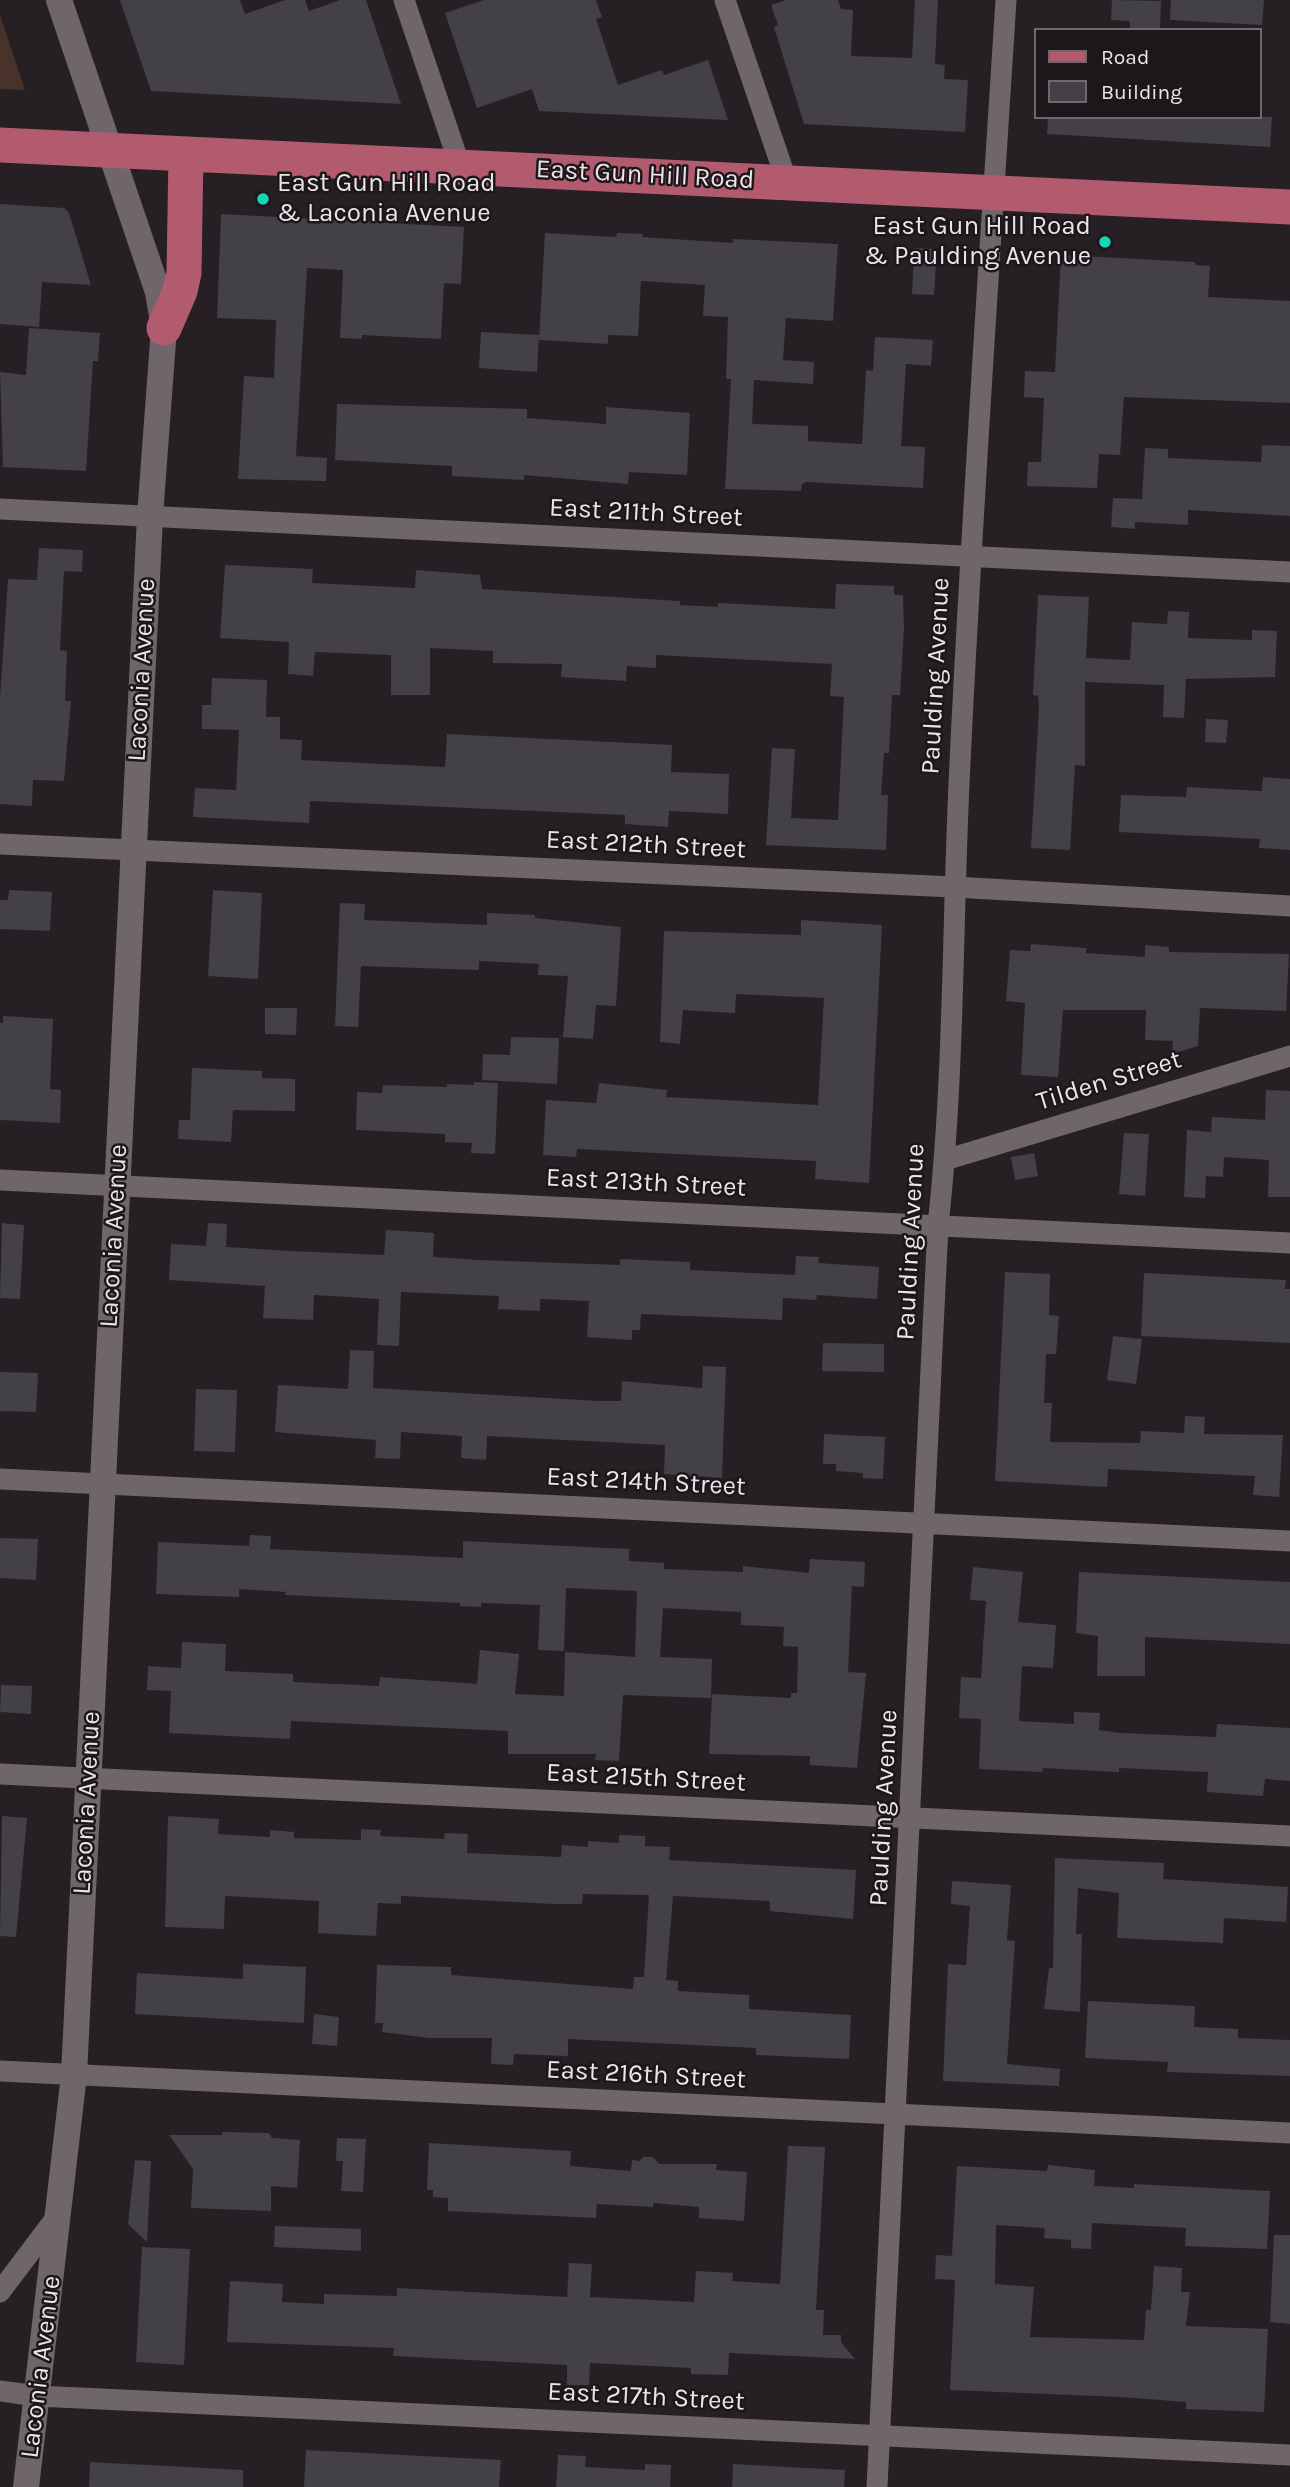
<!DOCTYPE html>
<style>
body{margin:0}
#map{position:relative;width:1290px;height:2487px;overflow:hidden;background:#261f24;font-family:Karla,sans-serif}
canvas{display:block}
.legend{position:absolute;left:1034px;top:28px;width:228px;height:91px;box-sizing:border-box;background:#1d161a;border:2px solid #6f696c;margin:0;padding:9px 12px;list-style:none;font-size:21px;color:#eae5e8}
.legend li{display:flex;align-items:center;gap:14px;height:35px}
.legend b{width:35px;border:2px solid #6f696c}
</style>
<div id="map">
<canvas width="1290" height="2487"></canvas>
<ul class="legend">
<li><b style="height:9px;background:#b25b6f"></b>Road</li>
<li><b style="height:19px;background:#444048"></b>Building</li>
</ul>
</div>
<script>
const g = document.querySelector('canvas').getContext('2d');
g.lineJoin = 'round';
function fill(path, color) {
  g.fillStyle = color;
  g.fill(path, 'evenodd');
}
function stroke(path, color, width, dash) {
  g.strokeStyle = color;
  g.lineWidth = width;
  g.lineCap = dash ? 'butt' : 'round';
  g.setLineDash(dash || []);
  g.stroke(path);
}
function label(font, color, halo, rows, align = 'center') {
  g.font = font + ' Karla,sans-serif';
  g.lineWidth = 5;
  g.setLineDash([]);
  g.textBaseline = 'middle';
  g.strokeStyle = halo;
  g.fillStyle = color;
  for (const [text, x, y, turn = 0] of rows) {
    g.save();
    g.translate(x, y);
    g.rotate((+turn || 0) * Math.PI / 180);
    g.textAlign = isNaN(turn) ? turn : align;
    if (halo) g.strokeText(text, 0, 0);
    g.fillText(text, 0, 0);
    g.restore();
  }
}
const green = new Path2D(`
 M0 15 25 90 0 89Z`);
const building = new Path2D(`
 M120 0H240L245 14 285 0H305L309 11 340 0H366L401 104 151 91Z
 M484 0H596L602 17 596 19 618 85 662 70 664 75 708 60 728 120 539 111 532 89 477 108 445 13Z
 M786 0H838L841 9 853 10 851 56 912 58 915 0H938L935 64 945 65 944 79 968 80 965 132 804 124 774 27 778 25 771 5Z
 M1112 0 1161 1 1160 30H1130V21L1111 20Z
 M1171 0H1264L1262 25 1170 20Z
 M1048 117H1272L1270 147 1047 134Z
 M0 204 64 208 69 213 91 285 42 282 39 327 0 324Z
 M221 214 464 227 461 284 444 283 441 339 362 335V339L340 338 343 270 307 268 296 456 327 458 326 481 238 479 244 376 274 378 276 320 217 318Z
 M545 233 616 237 617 233 643 234 642 237 733 243V239L838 244 833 321 786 318 783 360 814 362 813 384 754 380 752 424 808 426V441L862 444 866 370 873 371 875 337 933 340 931 366 906 364 901 446 925 447 923 488 806 482 802 484 801 491 725 489 731 379H726L728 317 703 316 705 285 641 281 638 336 608 335V344L539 340Z
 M914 248 937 249 934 295 912 294Z
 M1061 255 1195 262V265L1210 266 1208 297 1290 301V403L1124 397 1120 455 1099 454 1097 488 1027 486 1028 462H1041L1044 398 1024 397 1025 371 1055 372Z
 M29 328 100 333 98 361H93L86 471 3 467 0 372 26 375Z
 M481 332 539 335 537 372 479 368Z
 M337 404 527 409V418L606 424V407L690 413 687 475 629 472 628 484 524 475V480L452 476V466L335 460Z
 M1262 445 1290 446V516L1188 510V525L1135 522V529L1111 527 1113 498 1142 499 1145 448 1168 449V458L1261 462Z
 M39 548 83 550 82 572 64 571 60 650 67 651 65 701H71L64 781 33 780 32 806 0 804V698L8 579 37 580Z
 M225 565 313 569 312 583 415 588 416 570 480 575 482 589 680 601V605L718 607V603L835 609 836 584 894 586V595H903L904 628 900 695H892L889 753H884L881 795H888L886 850 766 845 772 748 795 749 791 818 838 820 844 697 830 696 832 664 656 655V668L627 666 626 681 561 677 562 664 493 663V651L430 648V695H391V655L315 652 313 676 288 674 289 642 220 638Z
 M1038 595 1089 597 1086 658 1130 660 1132 622 1167 624 1168 611 1189 612 1188 638 1252 640V630L1277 631 1275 677 1186 679 1184 718 1163 717 1164 685 1085 682V766L1075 765 1070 850 1031 848 1039 708 1038 696 1033 695Z
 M212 678 267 680 266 717H280V739L302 740 301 760 445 767 447 734 672 745 671 772 729 774 728 814 669 811 668 827 625 824V815L310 801 309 823 193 817 195 788 236 790 239 730 202 729V705H211Z
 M1206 719 1228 720 1226 743 1205 742Z
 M1263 777 1290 779V850L1259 848 1260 839 1119 832 1121 795 1186 797 1187 787 1262 791Z
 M9 890 52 892 50 931 0 929V900H8Z
 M213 890 262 893 258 979 208 976Z
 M340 903 365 904 364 920 487 925V913L535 915V918L621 927 616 1006 596 1005 593 1039 563 1037 568 976 538 975 539 964 479 961V970L361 966 358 1027 335 1026Z
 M801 920 882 925 869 1183 815 1179 816 1161 577 1149 576 1157 543 1155 546 1100 596 1103 599 1083 667 1090 666 1097 818 1105 824 998 736 994 735 1013 683 1010 680 1044 660 1042 664 931 801 935Z
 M1031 944 1086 948V953L1145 957V945L1169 947V952L1289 954 1286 1011 1200 1008 1198 1046 1172 1054 1173 1041 1145 1040 1146 1010H1063L1058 1077 1021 1075 1025 1003 1006 1001 1010 950 1030 951Z
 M265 1008H297L296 1035 265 1034Z
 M3 1016 53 1019 50 1089 61 1090 60 1123 0 1120V1023H3Z
 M511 1037 559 1038 557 1084 482 1080 483 1054 510 1055Z
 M192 1068 262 1071V1078L295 1079V1111L233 1110 231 1142 178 1139 179 1120H190Z
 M474 1082 498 1083 495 1154 471 1153 472 1143 445 1142V1134L356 1130 357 1092 382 1093 383 1085 447 1087V1084L474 1085Z
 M1266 1090 1290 1091V1197H1268L1269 1160 1224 1157 1223 1177 1206 1176 1205 1198 1184 1197 1187 1130 1211 1132 1212 1117 1265 1120Z
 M1124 1133 1149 1134 1145 1196 1119 1194Z
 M1034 1153 1038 1176 1015 1180 1011 1157Z
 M2 1223 24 1225 20 1299 0 1298Z
 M208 1223 227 1224 226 1247 291 1251 384 1255 386 1230 434 1233 433 1257 479 1260 620 1265V1259L690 1262V1270L795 1275 796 1256 819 1257 818 1263 879 1267 877 1299 817 1295 816 1300 783 1298 782 1320 641 1314 640 1330H632V1340L587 1337 589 1301 540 1299V1311L498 1309 499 1296 401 1292 399 1346 377 1345 379 1299 314 1295 313 1320 263 1318 265 1286 169 1280 171 1244 206 1246Z
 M1005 1272 1050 1274 1049 1315 1059 1316 1056 1354H1046L1044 1403H1052L1050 1442 1140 1443 1141 1431 1184 1433 1185 1416 1205 1417 1204 1434 1283 1435 1279 1497 1253 1495 1255 1476 1108 1469 1107 1487 995 1481Z
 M1144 1273 1286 1280 1285 1289H1290V1343L1141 1336Z
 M1113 1336 1142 1339 1136 1384 1107 1380Z
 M823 1343 884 1344V1372L822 1371Z
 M350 1350 374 1351 373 1388 600 1401H621L622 1381 702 1388 703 1366 726 1367 722 1478 664 1474 665 1445 487 1436 486 1460 461 1458 462 1436 401 1432 400 1459 375 1458 376 1440 275 1432 278 1385 348 1389Z
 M0 1372 38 1373 36 1412 0 1411Z
 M196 1389 237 1390 235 1452 194 1451Z
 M824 1434 885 1437 883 1479 863 1478V1473L836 1471V1464H823Z
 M250 1535 271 1536 270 1549 463 1558V1541L629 1549V1561L664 1563V1569L743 1572V1566L809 1573 810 1559 865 1562 864 1587 852 1586 848 1672 866 1673 857 1768 810 1765V1756L709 1754 712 1694 791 1698V1693H797L798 1647 783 1646 784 1627 741 1625V1612L663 1608 660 1657 712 1659 711 1698 623 1695 619 1761 595 1760 596 1754H508V1731L291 1721 290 1739 169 1733 171 1691 147 1690 148 1666 181 1668 182 1642 226 1644 225 1671 293 1674V1682L358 1685 379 1686 380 1677 477 1684 480 1650 519 1654 515 1694 564 1696 565 1652 635 1657 637 1591 566 1588 564 1651 538 1650 540 1605 481 1603V1607L460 1606V1603L285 1595 286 1592 239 1589V1597L156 1594 158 1542 249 1546Z
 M0 1538 38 1539 36 1580 0 1578Z
 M973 1567 1023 1572 1018 1622 1056 1625 1053 1668 1022 1666 1019 1721 1074 1724V1712L1100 1713 1099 1730 1121 1733 1216 1737 1217 1724 1290 1728V1781L1265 1779 1263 1796 1207 1792 1208 1772 1119 1768V1772L1043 1768 1042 1772 979 1769 981 1719 959 1718 961 1677 981 1678 986 1601 970 1600Z
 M1079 1572 1290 1582V1644L1145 1637V1676H1097L1098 1636 1076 1633Z
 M1 1685 32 1686 31 1714 0 1712Z
 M2 1816 27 1818 16 1937 0 1936Z
 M168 1816 219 1819 218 1834 270 1837V1830L294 1832V1838L361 1840V1829L381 1830 380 1836 444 1839 445 1833 468 1834 467 1853 561 1857 562 1845 588 1847V1841L619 1843V1835L645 1836V1846L670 1847 669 1860 856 1870 853 1919 770 1911V1901L673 1896 666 1980 678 1981V1991L749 1995V2009L851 2015 849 2059 756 2055V2048L568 2039V2056L514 2054 513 2065 491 2064 492 2038H429L382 2032 383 2023H375L377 1965 451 1967V1975L633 1989 634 1977H644L649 1895 583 1894 582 1904H553L401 1896V1904L378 1903 376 1936 318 1933 319 1901 225 1896 224 1929 165 1927Z
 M1055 1858 1164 1863 1163 1879 1288 1887 1286 1922 1224 1918 1223 1943 1117 1938 1119 1893 1078 1888 1076 1934H1082L1080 2012 1044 2009 1049 1968H1053Z
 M952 1881 1011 1885 1007 1940 1015 1941 1007 2064 1060 2069 1059 2086 943 2081 948 1964 966 1965 970 1906 951 1904Z
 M243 1964 306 1967 304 2023 135 2014 137 1973 243 1979Z
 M1088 2001 1195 2006 1194 2027 1238 2029V2038L1290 2040V2076L1167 2072 1168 2062 1085 2058Z
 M314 2014 339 2017 337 2046 312 2044Z
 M222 2132 269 2133 272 2138 300 2140 297 2188 271 2186V2211L191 2208 193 2169 169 2135H222Z
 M337 2138 366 2139 363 2192 341 2191 343 2161H336Z
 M429 2143 571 2151 570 2166 631 2171 632 2160 640 2161 643 2157H653L659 2164H717L716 2170 747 2172 744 2221 699 2218V2207L653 2203V2207L597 2204 596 2218 448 2211V2198L433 2197V2190H427Z
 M788 2146 825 2147 816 2310H824L823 2335H841V2342L855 2359 729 2353 728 2375 691 2374V2368L590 2363 589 2385H567V2365L393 2356 394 2348 227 2342 230 2281 283 2284 282 2302 324 2304V2294L397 2296V2288L567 2297 569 2263 592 2264 590 2297 694 2302 696 2271 733 2273 732 2281 780 2284Z
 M135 2160 151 2161 147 2242 128 2224Z
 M1048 2165 1095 2170 1094 2186 1134 2188V2184L1270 2191 1267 2249 1185 2246 1186 2228 1092 2223 1091 2249 1071 2248V2240L1044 2238 1045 2228 996 2225 995 2284 1034 2287 1030 2337 1144 2340 1146 2310H1151L1154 2266 1182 2268 1181 2292H1190L1186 2326 1268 2329 1264 2412 1186 2409V2402L1121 2397 950 2390 955 2280 935 2279 936 2255 952 2256 957 2166 1047 2171Z
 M275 2226 361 2229V2251L274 2247Z
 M1274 2235H1290V2324L1270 2322Z
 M142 2247 190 2249 184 2365 136 2362Z
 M306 2450 501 2460 499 2487H304Z
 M558 2455 586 2456 585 2467 645 2470V2487H556Z
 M90 2462 243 2470V2487H89Z
 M645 2464 671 2465 670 2487H645Z
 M733 2464 845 2470 844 2487H732Z`);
const minor = new Path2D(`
 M404 0 460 166
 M725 0 787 182
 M0 509 1290 572
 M0 844 954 887 1290 906
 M945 1160 1290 1056
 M0 1180 1290 1243
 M0 1479 1290 1541
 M0 1774 1290 1836
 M0 2071 1290 2133
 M0 2292 58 2215
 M0 2391 37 2396 1290 2455
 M877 2487 938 1225C955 1072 952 916 960 763 972 508 990 254 1006 0`);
const tertiary = new Path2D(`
 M26 2487 74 2075 150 516 164 328 158 292 59 0`);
const primary = new Path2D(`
 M0 145 1290 207
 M164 328 180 291 184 273 186 154`);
const markers = [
 [263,199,7,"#15d5b3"],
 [1105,242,7,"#15d5b3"]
];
const streetNames = [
 ["East Gun Hill Road",645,175,3],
 ["East 211th Street",646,513,3],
 ["Laconia Avenue",142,670,-87],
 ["Paulding Avenue",936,676,-87],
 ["East 212th Street",646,845,3],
 ["Tilden Street",1109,1081,-17],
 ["East 213th Street",646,1183,3],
 ["Laconia Avenue",114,1236,-87],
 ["Paulding Avenue",911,1242,-87],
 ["East 214th Street",646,1482,3],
 ["East 215th Street",646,1778,3],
 ["Laconia Avenue",87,1803,-87],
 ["Paulding Avenue",884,1808,-87],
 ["East 216th Street",646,2075,3],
 ["Laconia Avenue",41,2367,-83],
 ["East 217th Street",646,2397,3]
];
const poiNames = [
 ["East Gun Hill Road",277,184],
 ["& Laconia Avenue",277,214],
 ["East Gun Hill Road",1091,227,"right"],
 ["& Paulding Avenue",1091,257,"right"]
];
fill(green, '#483229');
fill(building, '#444048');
stroke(minor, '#6f666c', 21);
stroke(tertiary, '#6f666c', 26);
stroke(primary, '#b25b6f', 35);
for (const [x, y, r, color] of markers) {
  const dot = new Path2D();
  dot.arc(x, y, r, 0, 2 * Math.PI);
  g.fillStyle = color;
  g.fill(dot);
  stroke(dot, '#1d161a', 2.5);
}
label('26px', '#eae5e8', '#1d161a', streetNames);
label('26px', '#eae5e8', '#1d161a', poiNames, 'left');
</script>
